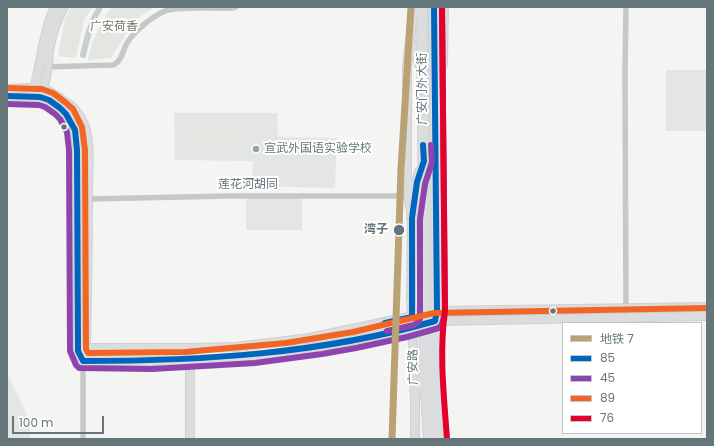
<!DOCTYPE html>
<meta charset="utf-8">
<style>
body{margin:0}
#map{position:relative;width:714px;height:446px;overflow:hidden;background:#f4f4f3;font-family:Poppins,"Noto Sans SC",sans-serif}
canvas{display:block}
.frame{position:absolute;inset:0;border:8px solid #64767a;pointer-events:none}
.legend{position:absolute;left:562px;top:322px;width:140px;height:112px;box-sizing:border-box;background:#fff;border:1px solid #c1c8ca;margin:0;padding:5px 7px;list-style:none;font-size:12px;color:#64767a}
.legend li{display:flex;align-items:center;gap:8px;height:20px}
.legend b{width:20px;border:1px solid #c1c8ca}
.scale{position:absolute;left:12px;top:416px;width:92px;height:18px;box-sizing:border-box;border:2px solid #64767a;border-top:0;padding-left:5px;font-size:12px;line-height:14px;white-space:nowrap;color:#64767a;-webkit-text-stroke:3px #fff;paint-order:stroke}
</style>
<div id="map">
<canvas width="714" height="446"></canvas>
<div class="frame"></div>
<ul class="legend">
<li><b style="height:5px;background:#b9a273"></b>地铁 7</li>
<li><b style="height:5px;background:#0065bd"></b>85</li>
<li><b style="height:5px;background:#8e44ad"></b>45</li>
<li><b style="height:5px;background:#f26522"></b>89</li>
<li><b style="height:5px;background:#e4002b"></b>76</li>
</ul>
<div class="scale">100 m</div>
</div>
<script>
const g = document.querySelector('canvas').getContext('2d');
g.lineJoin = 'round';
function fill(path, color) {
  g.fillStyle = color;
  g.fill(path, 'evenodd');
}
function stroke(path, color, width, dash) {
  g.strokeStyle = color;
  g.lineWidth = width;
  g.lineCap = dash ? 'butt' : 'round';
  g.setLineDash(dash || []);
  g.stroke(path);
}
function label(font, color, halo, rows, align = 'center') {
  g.font = font + ' Poppins,"Noto Sans SC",sans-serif';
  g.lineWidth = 4;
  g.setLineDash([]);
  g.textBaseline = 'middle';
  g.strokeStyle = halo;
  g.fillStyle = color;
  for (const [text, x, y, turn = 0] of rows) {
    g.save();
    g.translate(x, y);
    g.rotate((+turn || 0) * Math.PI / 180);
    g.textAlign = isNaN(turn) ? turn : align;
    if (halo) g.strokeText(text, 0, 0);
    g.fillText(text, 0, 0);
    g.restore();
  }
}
const built = new Path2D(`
 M666 70H707V131H666Z
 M174 113H277L278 137 337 138 335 188 252 186 253 161 175 160Z
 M302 198V230H246V199Z
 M7 374 26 412 31 439H7Z`);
const green = new Path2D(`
 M71 7H93L84 20 76 58 58 56 65 19Z
 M112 7H154L134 21 111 58 88 60C92 40 100 23 112 7Z
 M193 125H241V153H193Z`);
const canal = new Path2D(`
 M83 55C87 37 91 22 100 7`);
const street = new Path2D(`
 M44 67 113 65C123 61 123 47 129 40 137 29 153 16 165 11 180 6 216 9 233 8L236 7
 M88 199 229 196H408
 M626 312 625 73 626 7
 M83 439V361`);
const secondary = new Path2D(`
 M414 7 407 66V188L412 218 411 298 415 391V439
 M411 41 421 70
 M435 80 443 64 444 7
 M7 89C35 88 40 83 64 101 71 105 77 110 81 118 92 136 88 168 88 190 88 242 87 295 86 348L83 361
 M33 92C42 64 42 34 55 7
 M42 92C47 79 48 66 49 52 51 36 56 21 64 7
 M7 96 40 97 49 100 60 108 66 114 75 130 77 150 78 351 83 361
 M430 323 435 321 707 316
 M86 348H190L236 347 261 344 309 338 437 311 707 307
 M190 348V439
 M83 361C143 362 204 361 263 355 314 349 364 338 413 328`);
const primary = new Path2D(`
 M413 328 425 324`);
const highway = new Path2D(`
 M422 7 425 376 429 439
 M434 7 437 311 435 321V375L439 439
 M412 218 417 182 420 172
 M415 391 425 376`);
const bus1 = new Path2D(`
 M7 96 40 97 49 100 60 108 66 114 75 130 77 150 78 351 83 361C201 361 321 354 435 321L437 311 434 7
 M385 323 412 317V218L417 182 424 161 423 145`);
const bus2 = new Path2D(`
 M7 104 39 105 45 107 55 114 60 119 67 132 69 150 70 351 76 365 79 368 152 369 255 363 322 354 356 348 407 337 439 328 442 324 445 312 442 7
 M387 331 414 325 418 322 420 319V219L425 184 432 162 431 145`);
const bus3 = new Path2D(`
 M7 88 42 89 53 93 65 102 73 109 82 127 85 150 86 349 88 353 185 352 286 343 353 332 434 313 707 308`);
const bus4 = new Path2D(`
 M442 7 445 311C439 353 444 396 447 439`);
const metro1 = new Path2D(`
 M392 439 401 169 411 7`);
const markers = [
 [64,127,3.5,"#64767a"],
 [256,149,4,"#96a2a4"],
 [399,230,6,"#64767a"],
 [553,311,3.5,"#64767a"]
];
const parkNames = [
 ["广安荷香",114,27]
];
const streetNames = [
 ["广安门外大街",423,89,-90],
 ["莲花河胡同",248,185],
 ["广安路",414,367,-91]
];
const poiNames = [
 ["宣武外国语实验学校",264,149]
];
const stopNames = [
 ["湾子",388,230]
];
fill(built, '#e4e5e5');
fill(green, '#e4e6e1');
stroke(canal, '#c6d0d0', 6);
stroke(secondary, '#cfd0d0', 10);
stroke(primary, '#cfd0d0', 10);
stroke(highway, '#d0d1d1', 12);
stroke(street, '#c5c7c8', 5.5);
stroke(secondary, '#dbdcdd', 8);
stroke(primary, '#dbdcdd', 8);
stroke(highway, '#dbdcdd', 10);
stroke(bus1, '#0065bd', 6);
stroke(bus2, '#8e44ad', 6);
stroke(bus3, '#f26522', 6);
stroke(bus4, '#e4002b', 6);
stroke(metro1, '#b9a273', 7);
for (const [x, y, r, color] of markers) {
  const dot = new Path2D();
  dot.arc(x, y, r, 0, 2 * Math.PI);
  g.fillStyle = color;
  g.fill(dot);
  stroke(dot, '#fff', 1.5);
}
label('12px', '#6e7866', '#fff', parkNames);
label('12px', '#64767a', '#fff', streetNames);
label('12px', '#64767a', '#fff', poiNames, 'left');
label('bold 12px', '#64767a', '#fff', stopNames, 'right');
</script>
